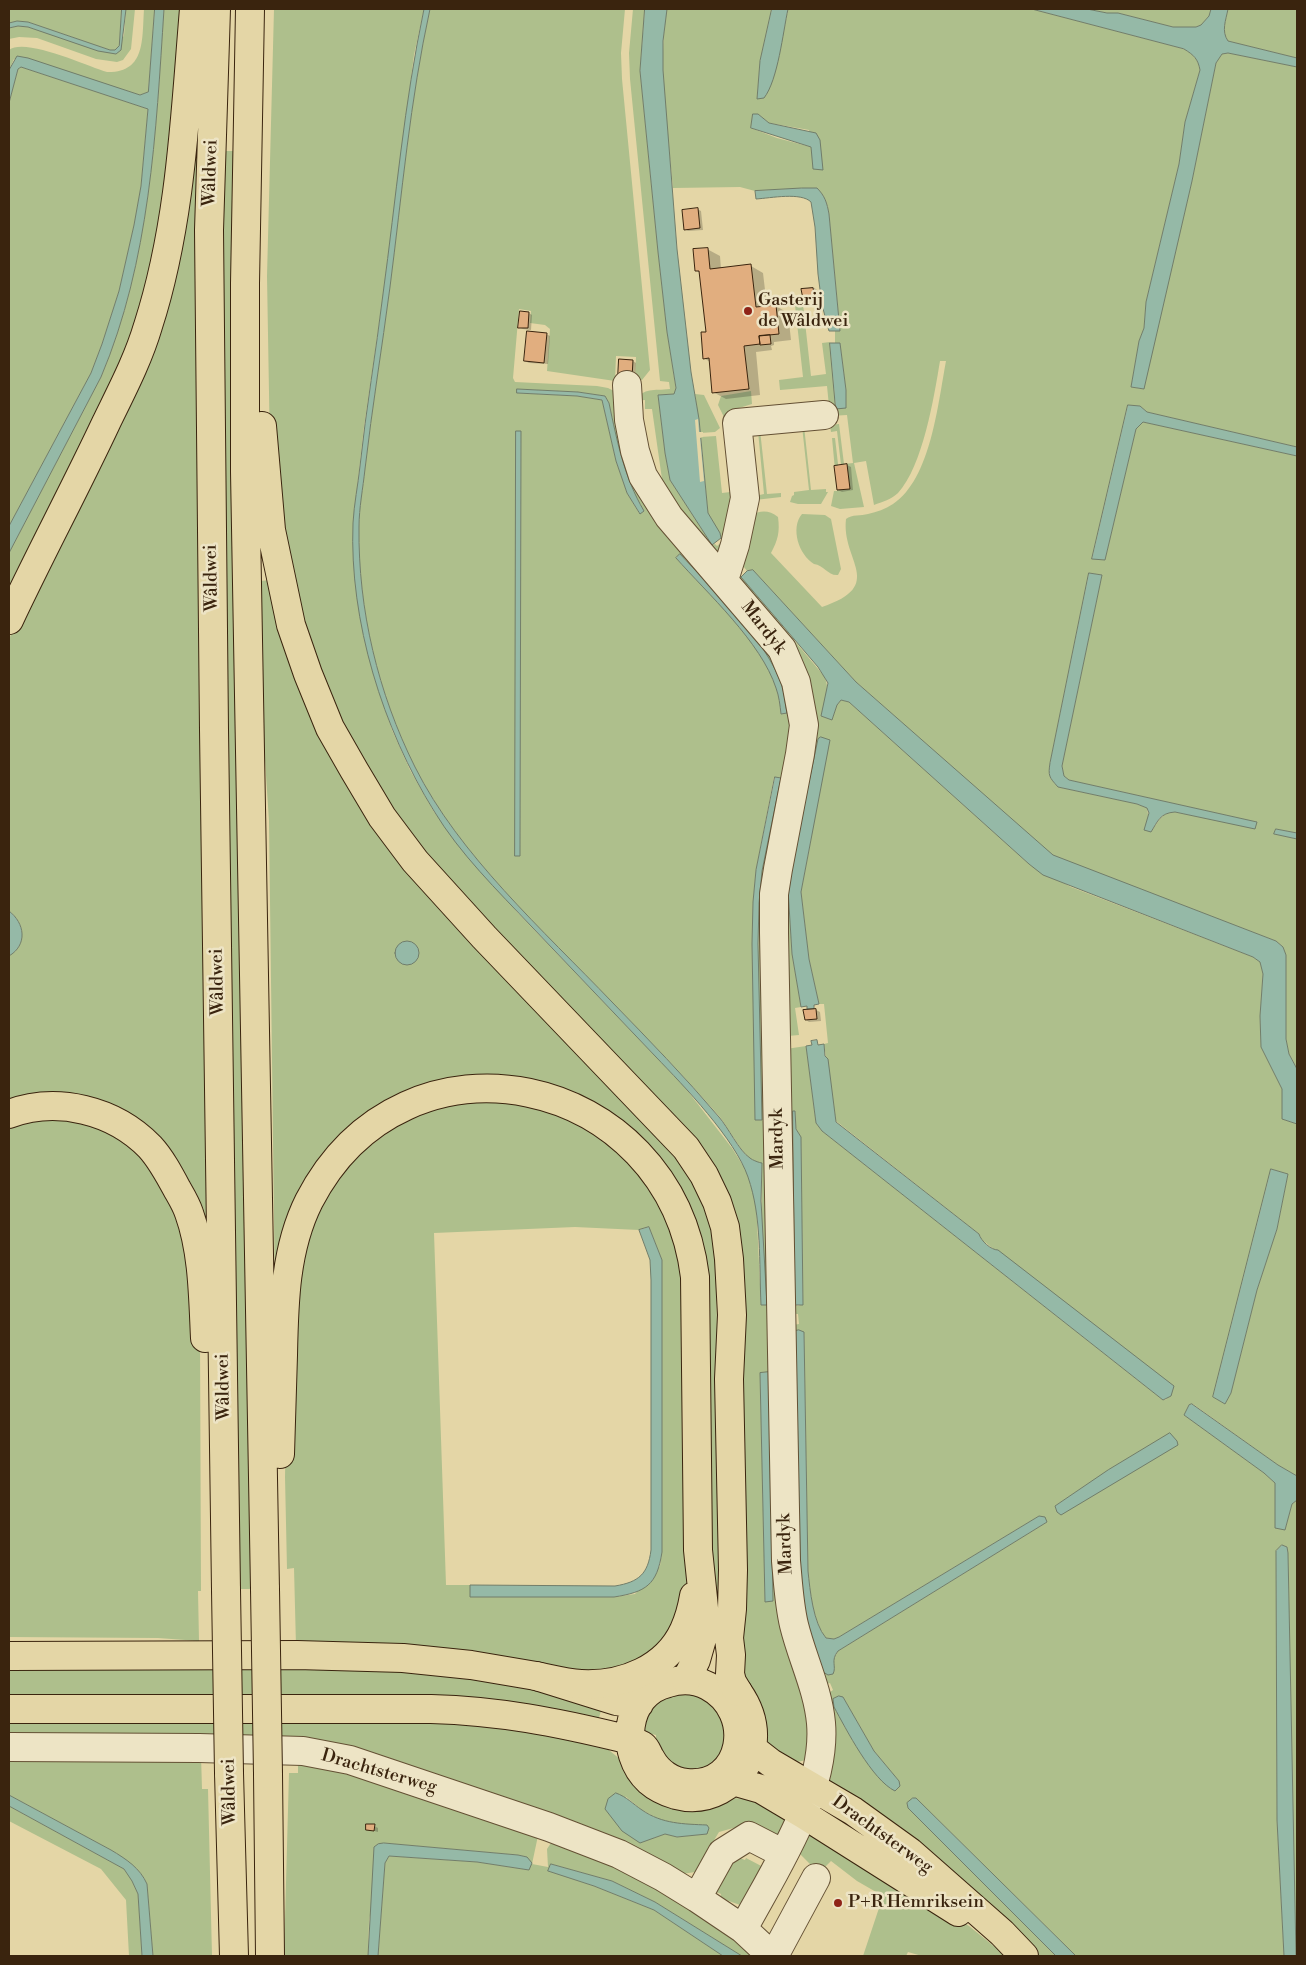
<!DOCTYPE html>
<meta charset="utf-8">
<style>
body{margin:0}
#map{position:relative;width:1306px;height:1965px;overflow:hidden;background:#e4d6a6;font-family:"Libre Bodoni",serif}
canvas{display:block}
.frame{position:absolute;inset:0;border:10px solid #3a240e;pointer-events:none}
</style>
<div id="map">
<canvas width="1306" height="1965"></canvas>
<div class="frame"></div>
</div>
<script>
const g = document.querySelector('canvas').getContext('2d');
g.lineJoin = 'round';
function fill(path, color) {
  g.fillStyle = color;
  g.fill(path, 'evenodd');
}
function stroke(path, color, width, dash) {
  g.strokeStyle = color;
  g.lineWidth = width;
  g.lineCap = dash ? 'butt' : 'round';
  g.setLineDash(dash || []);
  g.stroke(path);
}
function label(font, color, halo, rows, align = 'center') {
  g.font = font + ' "Libre Bodoni",serif';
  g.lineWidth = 5;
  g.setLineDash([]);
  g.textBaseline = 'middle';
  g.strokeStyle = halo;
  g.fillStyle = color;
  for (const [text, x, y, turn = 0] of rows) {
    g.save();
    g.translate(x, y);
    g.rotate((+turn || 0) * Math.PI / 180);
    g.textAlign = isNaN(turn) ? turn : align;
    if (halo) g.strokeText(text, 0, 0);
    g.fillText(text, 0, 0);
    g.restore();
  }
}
const green = new Path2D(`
 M9 9H122L119 46 115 50H110L28 22 17 21 9 23Z
 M126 9H135L131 49 123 60 117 62 96 59 37 38 19 37 9 39V28L18 26 28 27 116 54 124 35Z
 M144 9H155L148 92 140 95 14 59 9 70V50C25 37 87 66 107 72 146 73 142 39 144 9Z
 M164 9H186L164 221 127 350 9 587V553L101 377C150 261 156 133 164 9Z
 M274 9H424L414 55 383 296 364 427 353 524 355 578 363 632 374 677 392 730 410 770 434 812 517 912 683 1085 732 1148 747 1172 756 1201 761 1305 762 1164C760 1163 751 1160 750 1158 740 1151 728 1127 719 1116 685 1077 648 1039 612 1002 543 930 459 855 415 767 378 693 358 610 359 527 359 508 363 488 365 469 372 408 382 348 390 287 402 194 410 100 430 9H625L621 53 622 79 650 370 642 380 635 381 636 357 616 356 615 381 547 371 550 329 545 325 530 323 531 311 519 309 513 378 515 382 597 386 608 388 614 391 632 455 760 628 797 702 770 894 815 1723 806 1760 793 1763 769 1746 742 1679 721 1200 421 857 359 767 297 623 270 451 267 276ZM518 389 578 392 605 396 609 403 621 460 632 491 644 511 639 513 627 493 616 461 602 400 577 396 517 393ZM516 431 521 432 520 856ZM681 554C721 600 780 650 787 713L781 714C780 705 779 695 776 687 759 639 710 596 676 558ZM774 777 780 778 762 871 759 903 756 1120 752 944 753 902 756 870ZM760 1373H769L773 1601H765Z
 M633 9H645L640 71 658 252 667 332 676 389 675 394 658 395 665 453 670 480 712 545 715 544 717 546 723 541 708 513 701 437 716 436 722 493 739 491 718 560 663 486 652 409H645V400L634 401C645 387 653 391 670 389L669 382 660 381 630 79 629 53Z
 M667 9H772L760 61 757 98 777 62 788 9H1032L1184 49C1194 55 1198 59 1200 70L1185 122 1179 164 1146 302 1144 328 1139 341 1131 387 1143 389 1192 181 1216 63 1222 54 1228 53 1297 67V447L1147 412 1140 406 1128 405 1092 558 1105 560 1136 429 1143 422 1297 456V833L1276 829 1275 834 1297 839V1069L1289 1054 1286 1039V956L1283 947 1276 941 1053 856 856 682 753 570 747 571 744 567 739 572 741 577 824 676C831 689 825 702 821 716L832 720 837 705 841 700 849 702 1029 864 1071 887 1253 957 1260 962 1263 974 1260 1016 1261 1047 1282 1089V1119L1297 1124V1476L1278 1465 1193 1404 1189 1405 1184 1415 1264 1473 1275 1483 1285 1530 1292 1504 1297 1500V1956H1296L1294 1901 1288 1553 1287 1547 1282 1545 1276 1551 1277 1820 1284 1956H1076L916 1798 907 1803 908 1808 1056 1956H1036L823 1782V1697L833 1690 830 1683 820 1686 798 1624 793 1325 799 1324 798 1314H787L786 1049 806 1046 816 1123 822 1131 1163 1400 1167 1399 996 1251 981 1239 979 1234 836 1121 824 1044 828 1043 824 1004H819L809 959 801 892 811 840 818 739 791 867 788 889 792 954 801 1007 795 1008 799 1035 788 1036 778 933 809 733 735 582 749 543 755 517 751 516C760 510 769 510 778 517 780 532 778 540 771 553L822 607C887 585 841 561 846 519 852 514 861 516 868 514 877 512 885 509 893 504 931 479 938 403 946 361H940C934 397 923 466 898 493 892 499 882 502 874 505L866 461 854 463 864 507 840 509 831 506 834 491H837L832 438H835L841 490H844L837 431 831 432 830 425 839 424 844 464 853 463 847 415 830 416 827 386 780 390 779 380 803 377 794 296 802 295 811 376 826 374 822 343 830 342 836 409 846 390 840 343H835V331L840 330 829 214C827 203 825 196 817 188L755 191 740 187 673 188C668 129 657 67 667 9ZM758 114 769 123 809 130 818 170 811 147 777 138 751 128ZM1089 573 1102 575 1062 766 1064 776 1069 780 1256 822 1255 828 1175 812C1161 813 1159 821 1151 832L1147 808 1137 804 1058 787C1049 777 1048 776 1050 763ZM793 1111H795L796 1128 801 1138 803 1304 798 1306 795 1305ZM1271 1169 1288 1174 1277 1229 1257 1290 1231 1393 1225 1404 1213 1397ZM804 1332 808 1571C810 1590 813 1623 826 1638L834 1639 839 1637 1039 1516 1047 1522 838 1651 833 1660 834 1671 798 1572ZM1170 1434 1133 1471 1057 1512 1055 1506 1109 1470ZM843 1697 874 1751 899 1781 891 1789 876 1774 860 1752 843 1724Z
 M1087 9H1211L1209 16 1201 25 1196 27H1173L1118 13H1107Z
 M1228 9H1297V58L1228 41C1221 31 1226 20 1228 9Z
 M21 67 148 109 141 186 134 225 119 291 102 344 91 373 9 526V103L18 69Z
 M225 151H234L251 1589H235L221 352Z
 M188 156H199L196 387 209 1252 143 1132 9 1107V956C28 945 25 923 9 911V639L43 567 77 503Z
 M751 391 752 404 739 408 724 417 718 405 721 396Z
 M695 394 704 395 720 428 715 432 700 433Z
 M802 426H804L811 490 826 489V492H828L821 504H798L790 502 792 496 794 495V492L809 490Z
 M760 430 767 494 781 493V497L755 500V496L764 494 758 431Z
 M802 514 825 515 831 519 841 569 838 575C828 576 824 565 814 564 799 555 790 528 802 514Z
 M273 580 337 752 682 1157 711 1220 716 1255 721 1622 716 1649 706 1645 703 1295 633 1139 485 1081 344 1142 275 1300 269 821 264 745 259 581Z
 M507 1097 594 1128 656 1188 685 1260 687 1602 672 1640 623 1674 296 1646 294 1568 287 1569 285 1477 288 1322 293 1275 335 1172 421 1108ZM575 1227 639 1230 649 1227 662 1260V1552L660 1566 635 1594 614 1597H470V1585H446L434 1233Z
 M51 1113 125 1134 178 1203 200 1341 201 1591H198L199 1641 158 1638 9 1637V1124Z
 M9 1666 414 1667 490 1677 603 1704 598 1721 9 1699Z
 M688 1693C694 1695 701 1696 706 1699 727 1713 733 1747 713 1763 694 1777 666 1768 657 1747 656 1743 656 1738 656 1735L642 1732C648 1704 661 1696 688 1693Z
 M9 1719 497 1723 599 1742 626 1764 731 1798 756 1799 782 1816 786 1826 783 1838 751 1823 719 1832 695 1872 675 1875 351 1754 9 1741ZM625 1796 642 1810 662 1821 678 1824 707 1834 677 1837 665 1834 654 1838Z
 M9 1753 201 1755 202 1789H208L212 1956H153L147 1884C140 1868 126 1860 111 1850L9 1795Z
 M298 1759H306L539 1831 532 1864 548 1867 547 1849 555 1837 615 1859 762 1956H742L655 1902 612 1881 551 1864 549 1871 594 1886 654 1910 723 1956H378L385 1863 389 1856 477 1862 529 1870 527 1857 518 1855 384 1843 369 1921 368 1956H284L289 1773H298Z
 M9 1806 124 1869 132 1881 138 1894 142 1956H129L126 1900 101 1869 9 1821Z
 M808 1833 929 1900 969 1926 1006 1956H922L908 1952 906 1956H863L883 1896 857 1881 831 1861 821 1871 813 1867 799 1853Z
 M734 1858 739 1860 740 1858 745 1860 746 1858 767 1869 746 1907 720 1898 721 1894 716 1892Z`);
const water = new Path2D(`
 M122 9H126L121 50 116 54 98 51 28 27 18 26 9 28V23L17 21 28 22 110 50H115L119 46Z
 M155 9H164C156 133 150 261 101 377L9 553V526L91 373 102 344 119 291 134 225 141 186 148 109 21 67 18 69 9 103V70L17 56 28 58 140 95 148 92Z
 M424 9H430C410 100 402 194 390 287 382 348 372 408 365 469 363 488 359 508 359 527 358 610 378 693 415 767 459 855 543 930 612 1002 648 1039 685 1077 719 1117 728 1127 739 1151 750 1158 752 1160 760 1163 762 1163L761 1201 767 1305H761C759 1263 762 1217 748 1177 735 1139 684 1086 656 1057 615 1014 573 970 532 927 497 890 460 854 434 811 383 729 349 621 353 523 354 504 358 485 360 466 366 409 376 352 383 294 396 199 404 103 424 9Z
 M645 9H667L663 41V70L677 249 691 372 699 419 708 513 720 533 721 538 712 545 670 480 665 453 658 395 674 394 676 388 667 332 658 252 640 71Z
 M772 9H788C783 32 778 80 764 98L757 99 760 61Z
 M1032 9H1087L1107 13H1118L1173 27H1196L1201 25 1209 16 1211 9H1228C1226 20 1221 31 1228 41L1297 58V67L1228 53 1222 54 1216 63 1192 181 1144 389 1131 387 1139 341 1144 328 1146 302 1179 164 1185 122 1200 70C1198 59 1194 55 1184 49Z
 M753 114H758L769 123 816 133 820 140 823 170 813 169 811 147 751 128Z
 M802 188H817C825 196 827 203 829 214L840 331H829L822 305 818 274 815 227 811 202C801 192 771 198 756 199L755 191Z
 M830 343H840L846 390V408L836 409Z
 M517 389 578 392 605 396 609 403C617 441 624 477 644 511L640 514 627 493 616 461 602 400 577 396 517 393Z
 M1128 405 1140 406 1147 412 1297 447V456L1143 422 1136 429 1105 560 1092 559Z
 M516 431H521L520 856H515Z
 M680 554C713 590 767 640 782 686 785 695 785 704 787 713L781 714C780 705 779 696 776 688 761 642 708 594 676 558Z
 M753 570 856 682 1053 855 1276 941 1283 947 1286 955V1039L1289 1054 1297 1069V1124L1282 1119V1089L1261 1047 1260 1016 1263 974 1260 962 1253 957 1043 875 1029 864 849 702 841 700 837 705 832 720 821 716 828 683 818 667 741 577 747 571Z
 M1089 573 1102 575 1062 766 1064 776 1069 780 1257 822 1255 829 1175 812C1160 813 1158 821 1151 832L1144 830 1149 813 1147 808 1137 804 1058 787C1049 777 1048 776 1050 763Z
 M821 737 830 740 801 892 809 959 819 1004 814 1005V1009H807V1006L801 1007 792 954 788 889 791 867 818 739Z
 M775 777 781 778 762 871 759 903 758 944 762 1120H755L752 944 753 902 756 870Z
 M1276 829 1297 833V839L1274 834Z
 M9 911C25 923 28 945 9 956Z
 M395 953a12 12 0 1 1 24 0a12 12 0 1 1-24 0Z
 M817 1040 818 1045 824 1044 825 1056 828 1059 836 1122 979 1234C981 1241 991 1250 998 1250L1174 1386 1171 1396 1163 1400 822 1131 816 1123 806 1046 812 1045 811 1041Z
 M793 1111H795L796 1129 801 1137 803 1305H795Z
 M1271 1169 1288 1174 1277 1229 1257 1290 1231 1393 1225 1404 1213 1397Z
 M649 1227 662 1260V1552C657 1585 646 1592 614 1597H470V1585L615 1586C639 1582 648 1574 651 1550V1280L650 1260 639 1230Z
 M799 1330 804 1332 808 1571C810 1590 813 1623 826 1638L834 1639 839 1637 1039 1516 1045 1517 1047 1522 838 1651C830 1661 837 1666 833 1674L828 1675 823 1672 807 1626 798 1572 795 1331Z
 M769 1372 773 1601 765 1602 760 1373Z
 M1192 1404 1278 1465 1297 1476V1500L1292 1504 1285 1530 1275 1528V1483L1264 1473 1184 1415 1189 1405Z
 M1170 1433 1177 1441 1178 1445 1061 1515 1057 1512 1055 1506 1108 1470Z
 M1282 1545 1287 1547 1288 1553 1296 1956H1284L1277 1820 1276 1551Z
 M839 1696 843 1697 874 1751 899 1781 900 1786 895 1791C872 1780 846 1729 834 1707L833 1699Z
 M616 1793C627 1797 633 1804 642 1810 662 1824 684 1824 707 1825L709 1828 707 1834 677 1837 665 1834 640 1843 622 1831 605 1809 608 1799Z
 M9 1795 111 1850C126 1859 140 1868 147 1884L153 1956H142L138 1894 132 1881 124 1869 9 1806Z
 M913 1798H916L1076 1956H1056L908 1808 907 1803Z
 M384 1843 518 1855 527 1857 532 1863 529 1870 477 1862 389 1856 385 1863 378 1956H368L374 1847 378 1844Z
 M551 1864 612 1881 655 1902 742 1956H723L654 1910 594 1886 548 1871Z`);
const pier = new Path2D(`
 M698 419 699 432H703V437L700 438 704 481 700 482 695 420Z`);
const shadow = new Path2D(`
 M697 209 701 211 703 230 688 231 685 229Z
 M707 249 720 256 721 269 751 266 763 273 767 307 776 306 788 313 791 340 774 342V345L771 346 772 350 756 352 760 395 726 399 713 392 710 362 704 358 707 333 700 273 696 270Z
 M813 287 817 290 818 300 808 301 804 299 803 289Z
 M529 313 532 315 531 330 523 329 519 327Z
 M546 334 550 336 548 364 529 363 525 361Z
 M633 361 636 363 635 379H623Z
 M847 465 851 467 853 490 842 492 838 490Z
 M816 1010 820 1012 821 1021 809 1022 806 1020Z
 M374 1826 378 1828V1832L367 1829Z`);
const building = new Path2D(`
 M698 208 700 228 684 230 682 210Z
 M708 248 710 269 751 264 756 307 776 305 779 334 759 336 760 344 744 346 749 389 712 393 709 358 703 359 701 332H706L699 271H695L693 249Z
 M813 288 815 297 803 299 801 289Z
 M520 311 529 312 528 328H518Z
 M527 331 547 333 544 363 524 361Z
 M770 335 771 344 760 345 759 336Z
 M619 359 633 360 632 378H618Z
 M847 464 850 489 837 490 834 466Z
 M816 1009 817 1019 805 1020 803 1010Z
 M366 1824H375L374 1831 366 1830Z`);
const minor = new Path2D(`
 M627 385 629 420 635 451 643 476 669 517 782 649 796 682 804 725 800 754 778 869 774 894V933L786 1561C788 1582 789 1604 794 1625 802 1658 818 1689 821 1723 827 1792 774 1871 743 1929
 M724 580 735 545 745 498 737 423 824 415
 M9 1747 199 1748 303 1751 350 1760 549 1827 619 1854 663 1877 697 1898 743 1929 772 1956
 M697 1898 722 1853 749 1836 784 1854
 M774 1956 816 1878`);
const major = new Path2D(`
 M9 1656 297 1655 403 1658 471 1665 536 1676 616 1701 639 1704
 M9 1709H431C500 1711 556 1722 622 1738 629 1740 638 1742 643 1746 647 1749 648 1755 651 1759 658 1772 672 1782 687 1783 744 1788 757 1712 708 1686 695 1679 681 1679 668 1683 624 1693 619 1754 649 1781 657 1788 666 1792 676 1795 691 1799 707 1797 720 1790 758 1769 762 1726 738 1692
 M739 1738 771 1763 853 1811 910 1852 1002 1933 1024 1956
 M733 1781 761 1789 803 1814 958 1912`);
const highway = new Path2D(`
 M216 9 209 230 214 730 226 1590
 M250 9 245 283V472L265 1589
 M262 426 271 530 291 625 308 674 330 728 354 770 382 817 415 861 484 937 686 1148 704 1175 717 1202 725 1227 729 1259 732 1315 729 1379 733 1570 732 1609 729 1638 731 1655 730 1674 732 1682 738 1692
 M9 620C40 554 75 489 106 423 121 392 138 360 148 326 181 224 185 115 194 9
 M9 1114C57 1096 114 1110 150 1147 161 1159 169 1174 177 1189 181 1196 186 1204 189 1213 203 1252 203 1297 205 1338
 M280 1454C281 1421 282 1388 283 1355 284 1303 285 1249 309 1201 405 1015 670 1073 695 1277L698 1550 704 1608 702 1639 696 1660 686 1680
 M536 1676C551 1679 566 1683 581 1684 623 1686 666 1669 684 1630 689 1619 692 1608 694 1596
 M229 1773 234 1956
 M268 1774 270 1956`);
const highwayBridge = new Path2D(`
 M265 1589 268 1774
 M226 1590 229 1773`);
const markers = [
 [748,311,5,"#8f2418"],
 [838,1903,5,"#8f2418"]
];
const streetNames = [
 ["Wâldwei",211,173,-88],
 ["Wâldwei",212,578,-91],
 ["Mardyk",763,628,52],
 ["Wâldwei",218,982,-91],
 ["Mardyk",778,1139,-91],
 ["Wâldwei",224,1387,-91],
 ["Mardyk",786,1544,-92],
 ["Drachtsterweg",379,1772,16],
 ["Wâldwei",230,1792,-91],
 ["Drachtsterweg",882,1835,36]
];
const poiNames = [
 ["Gasterij",758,301],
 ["de Wâldwei",758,322],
 ["P+R Hemriksein",848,1903]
];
fill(green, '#aebf8c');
fill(water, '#95b9a7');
stroke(water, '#717d6a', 1);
fill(pier, '#e4d6a6');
fill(shadow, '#0003');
fill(building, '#e1ae7f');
stroke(building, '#3a240e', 1);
stroke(minor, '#645034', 30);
stroke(major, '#3a240e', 30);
stroke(highway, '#3a240e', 30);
stroke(minor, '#ede4c5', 28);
stroke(major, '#e4d6a6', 28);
stroke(highway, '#e4d6a6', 28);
stroke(highwayBridge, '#3a240e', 30, []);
stroke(highwayBridge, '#e4d6a6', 28);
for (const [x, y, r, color] of markers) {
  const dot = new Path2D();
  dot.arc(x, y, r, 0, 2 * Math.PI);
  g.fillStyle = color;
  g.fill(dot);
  stroke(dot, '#ede4c5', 2);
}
label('18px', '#3a240e', '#ede4c5', streetNames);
label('18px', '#3a240e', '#ede4c5', poiNames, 'left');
</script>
